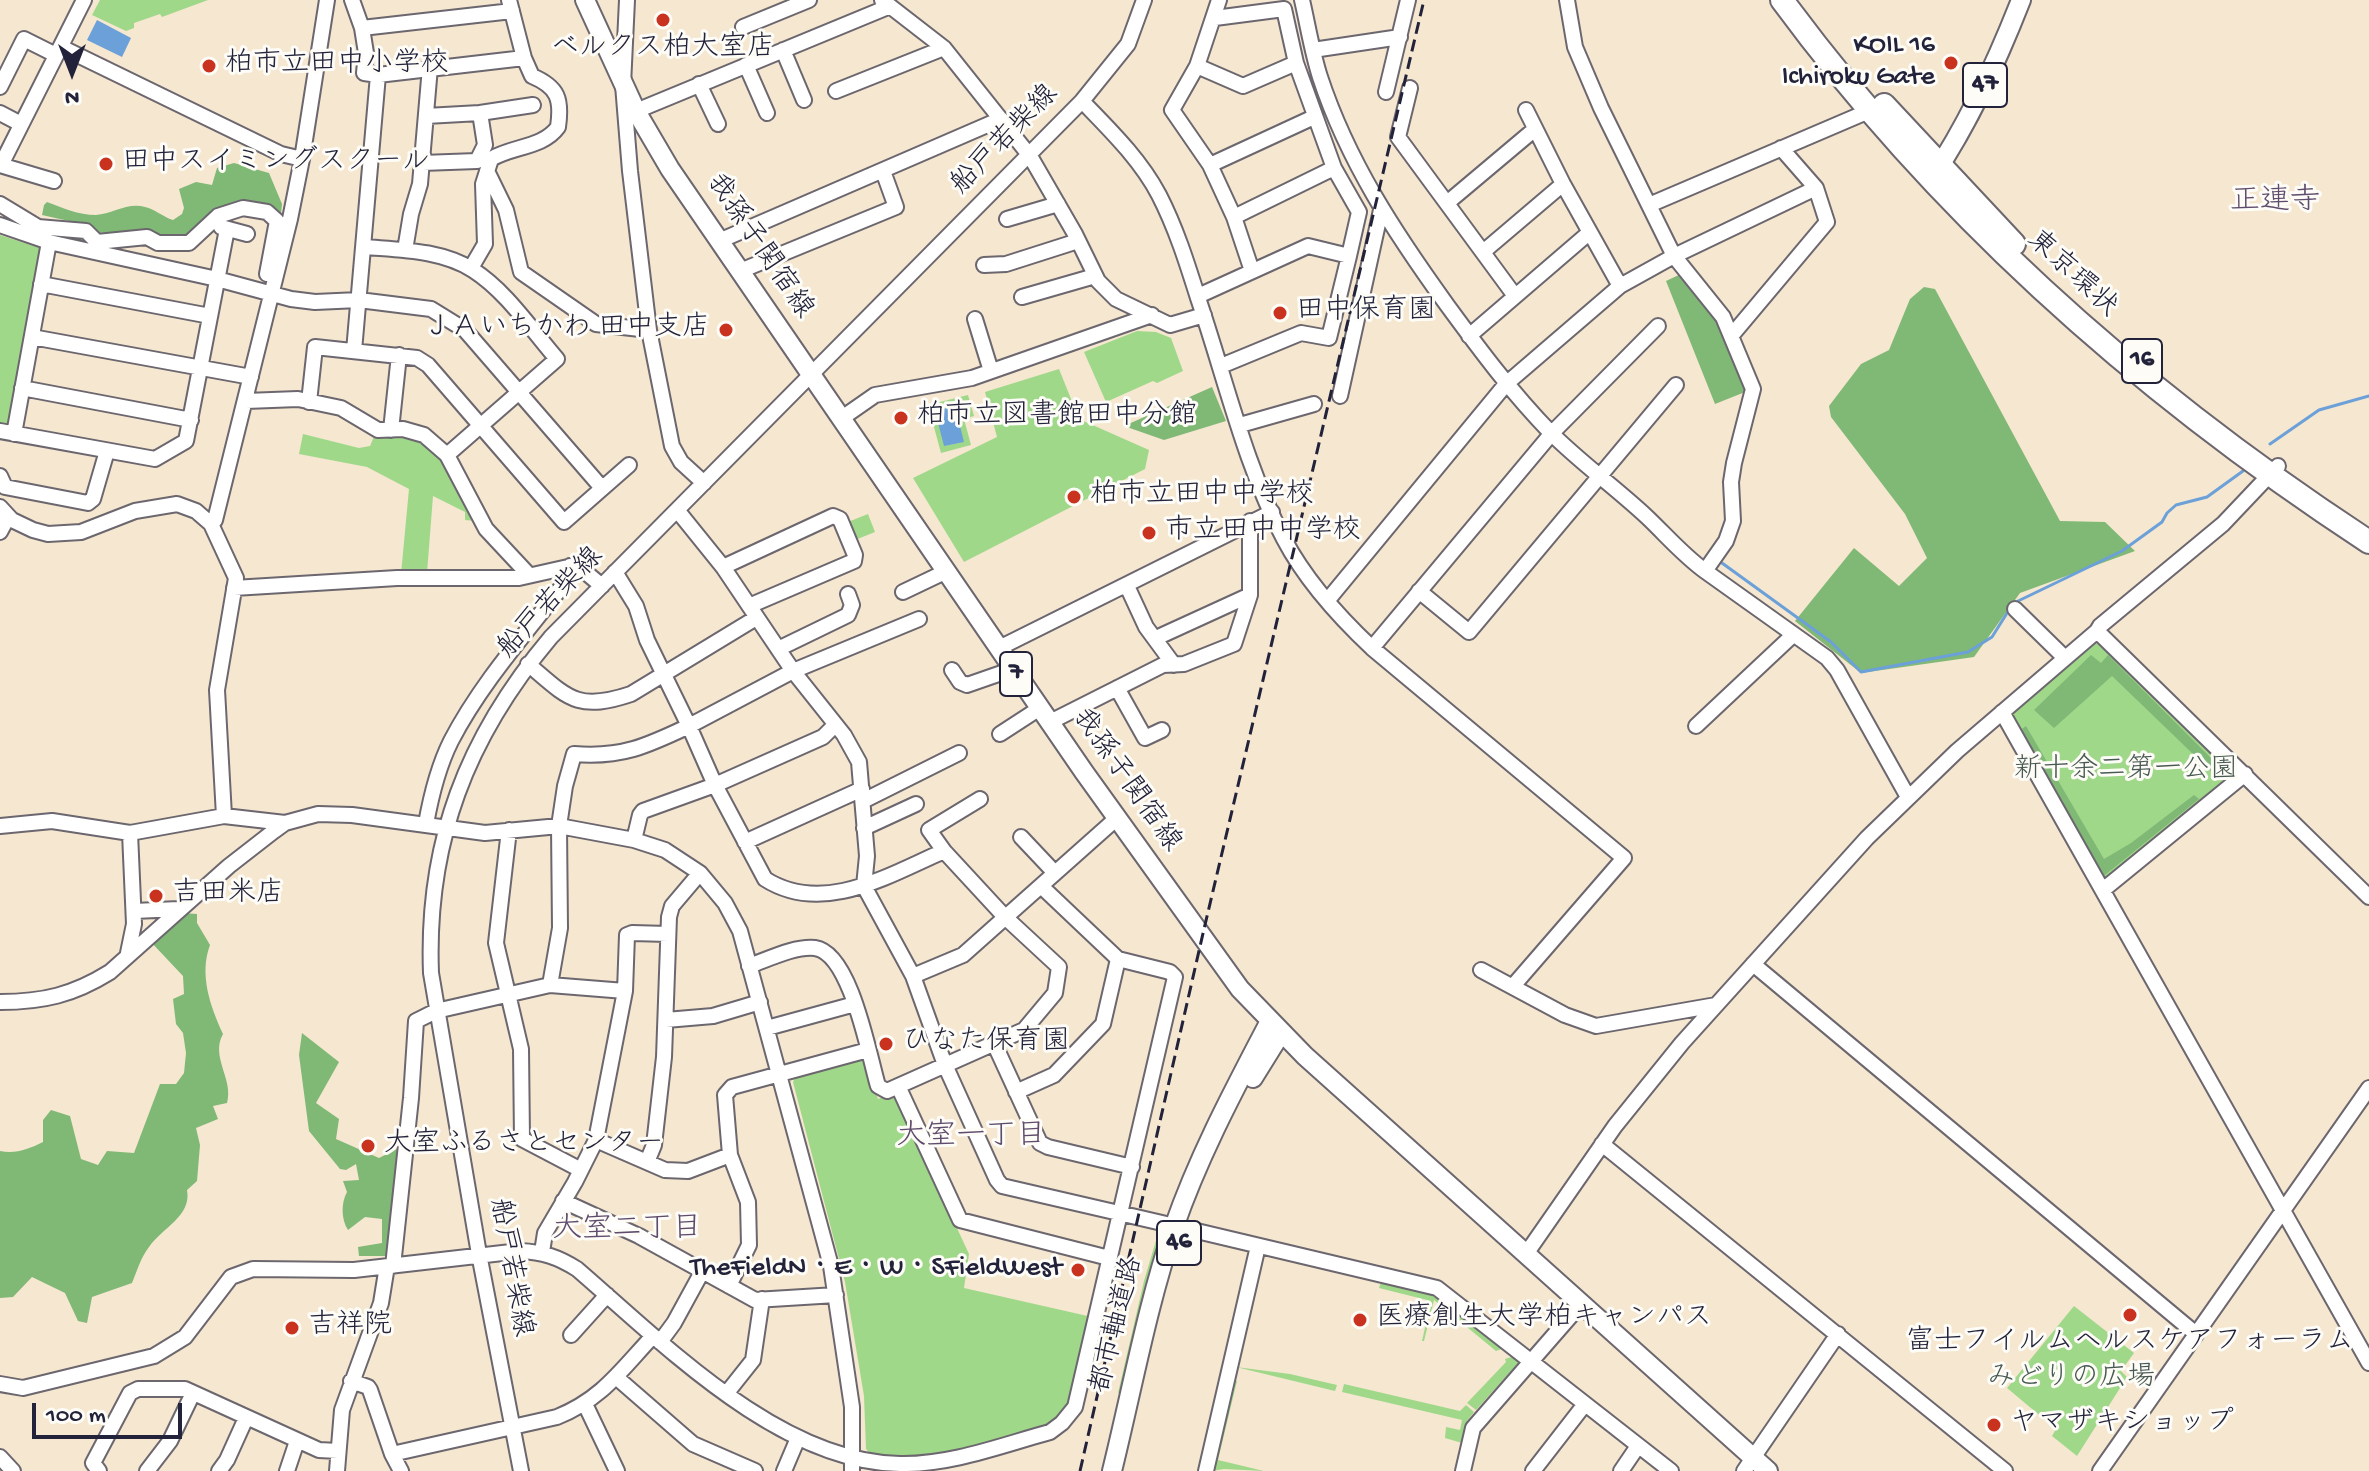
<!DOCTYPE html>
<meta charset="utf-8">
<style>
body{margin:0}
#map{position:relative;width:2369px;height:1471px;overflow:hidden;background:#f5e7d0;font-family:"Gochi Hand",sans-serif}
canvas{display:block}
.north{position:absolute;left:32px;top:32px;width:80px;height:80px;-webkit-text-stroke:6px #fdfcf7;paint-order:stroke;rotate:180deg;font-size:22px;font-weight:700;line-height:32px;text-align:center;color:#22223b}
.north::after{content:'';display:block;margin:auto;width:28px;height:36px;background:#22223b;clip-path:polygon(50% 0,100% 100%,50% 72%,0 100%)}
.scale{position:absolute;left:32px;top:1403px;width:150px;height:36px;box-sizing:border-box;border:4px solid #22223b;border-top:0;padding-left:10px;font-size:24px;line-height:28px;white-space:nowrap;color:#22223b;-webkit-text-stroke:6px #fdfcf7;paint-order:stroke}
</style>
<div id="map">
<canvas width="2369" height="1471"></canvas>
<div class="north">N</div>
<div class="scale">100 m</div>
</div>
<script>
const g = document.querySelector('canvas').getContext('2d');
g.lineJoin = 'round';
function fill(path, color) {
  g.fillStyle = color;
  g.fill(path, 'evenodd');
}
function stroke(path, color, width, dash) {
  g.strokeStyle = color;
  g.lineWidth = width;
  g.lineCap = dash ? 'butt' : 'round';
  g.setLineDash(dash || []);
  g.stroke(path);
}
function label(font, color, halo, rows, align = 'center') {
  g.font = font + ' "Gochi Hand","Klee One",sans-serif';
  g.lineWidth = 6;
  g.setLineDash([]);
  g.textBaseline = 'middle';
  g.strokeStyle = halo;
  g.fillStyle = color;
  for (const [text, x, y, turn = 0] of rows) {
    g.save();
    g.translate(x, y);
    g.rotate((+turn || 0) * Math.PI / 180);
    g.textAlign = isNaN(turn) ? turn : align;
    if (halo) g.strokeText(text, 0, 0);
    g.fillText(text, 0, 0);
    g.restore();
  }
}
const green = new Path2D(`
 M100 0H208L162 17 160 14 134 23V28L126 31 92 15Z
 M0 235 43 249 10 425 0 427Z
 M1137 331 1156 332 1171 338 1183 371 1157 383 1153 381 1106 402 1084 352Z
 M1059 369 1079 419 1149 450 1145 469 964 562 913 478 997 437 985 392Z
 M968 395 974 416 964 419 971 445 941 453 928 405Z
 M303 434 359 448 370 446 375 434C443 433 448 468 476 521L465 520V512L433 496 427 573 401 574 409 489 367 467 299 454Z
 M868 514 875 532 855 540 848 522Z
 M2100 643 2233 776 2109 879H2105L2012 714 2094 644Z
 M863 1055 867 1058 878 1099 894 1092 969 1254 964 1288 1092 1317 1074 1397 1055 1424 1008 1439 921 1459 873 1457 866 1449 864 1396 845 1282 793 1082 797 1074Z
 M1157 1237 1160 1241 1121 1393H1118L1144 1281Z
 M1386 1280 1432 1291 1507 1347 1496 1351 1434 1300 1424 1341H1422L1431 1301 1379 1288 1381 1282Z
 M2074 1306 2134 1353 2121 1371 2127 1377 2077 1456 2052 1436 2056 1429 2007 1388Z
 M1518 1355V1363L1476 1410 1467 1403 1506 1362 1505 1359Z
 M1236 1367 1290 1374 1337 1385 1335 1391Z
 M1233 1380 1237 1381 1218 1460 1264 1471 1224 1469 1212 1471Z
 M1344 1384 1460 1411 1466 1405 1474 1412 1467 1421 1462 1443 1445 1438 1446 1427 1460 1430 1462 1420 1342 1392Z`);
const forest = new Path2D(`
 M234 163 269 173 282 204 281 214 268 209 202 224 186 237 166 238 133 231 98 233 91 226 42 215 44 205 47 202C63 208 78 215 96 215 112 214 128 202 145 207 155 209 163 217 173 220L182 214 184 208 179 189 196 182 212 185 217 168Z
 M1683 273 1719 317 1750 390 1715 404 1666 281Z
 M1924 287 1935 289 2060 521 2105 522 2135 551 2020 593 1974 657 1861 673 1795 621 1854 548 1899 586 1927 558 1905 514 1831 417 1829 406 1861 364 1889 350 1910 299Z
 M1212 387 1226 421 1164 440 1124 426Z
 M2091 655 2101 663 2108 655 2226 773 2219 779 2112 676 2054 728 2034 710Z
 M2026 726 2104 859 2131 843 2194 795 2199 799 2100 879 2019 731Z
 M183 913 197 914V923L210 945C199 974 210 1006 223 1034 210 1057 234 1079 227 1103L213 1106 218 1119 196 1128 200 1145 197 1181 187 1190C192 1216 162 1228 149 1247 141 1257 137 1271 132 1283L92 1297 87 1323 78 1321 65 1293 32 1277 13 1297 0 1298V1151C16 1154 29 1149 43 1142V1120L51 1110 70 1116 81 1159 98 1165 107 1151 134 1153 160 1084H176L184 1073 186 1053 183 1033 176 1024 173 999 184 994 183 976 150 941Z
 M302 1033 339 1062 316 1103 339 1119 336 1139 379 1158 397 1149 387 1256H359L358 1247 382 1243V1219L365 1217 348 1230C341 1219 341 1203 347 1192L343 1181 359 1180 356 1164 346 1170 340 1169 309 1131 299 1055Z`);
const water = new Path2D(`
 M97 20 131 38 122 57 87 40Z
 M955 406 964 442 944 446 935 411Z`);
const stream = new Path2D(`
 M2270 444 2319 410 2369 396
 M1722 563 1831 642 1861 672 1968 652 1992 637 2009 610
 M2016 602 2122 551 2162 522 2167 513 2176 505 2207 497 2243 471`);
const minor = new Path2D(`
 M352 0 362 28 366 53 364 73 378 75 524 58 509 0
 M627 0 623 85 630 171 649 330 672 446 681 462 704 483
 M882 0 944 48 1030 156 1075 234 1098 281 1116 299 1170 325 1204 315
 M1302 0C1308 26 1312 52 1320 77 1348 162 1395 233 1447 305 1480 350 1512 393 1551 433 1581 463 1616 488 1647 517 1667 536 1683 555 1705 571
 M1567 0 1575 47 1601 108 1674 256 1723 317 1753 389 1734 463 1731 482 1733 521 1726 541 1705 571 1827 658 1837 670 1908 797
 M1215 18 1284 9 1296 63 1334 168 1234 217 1210 165 1172 110 1197 66 1219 0
 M743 27 809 0
 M362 28 512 11
 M61 47 281 154 302 159
 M783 50 804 100
 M1313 50 1400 37
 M746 65 767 113
 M1197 66 1243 86 1296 63
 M699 84 718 124
 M0 87 24 39 56 55
 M1410 88 1398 137 1515 296
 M836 91 944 48
 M1386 92 1408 0
 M1082 101C1110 130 1140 159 1159 195 1176 228 1187 263 1198 298 1225 377 1245 466 1284 539 1306 581 1338 616 1372 648L1624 858 1513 986
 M1526 110 1563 184 1620 286
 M636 111 888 7
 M0 113 21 124
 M426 116 480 113 533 105
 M422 163 477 161 485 145 480 113
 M0 165 54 181
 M1 165 84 0
 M1210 165 1314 117
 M487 171 506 210 521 272 596 324 649 330
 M1447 203 1535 129
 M0 204 38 227 86 231 97 242 147 237 158 243H189L218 216 243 208 267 212 277 221 267 274
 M1649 205 1876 108
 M1234 217 1252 271
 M1007 219 1058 204
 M0 225 49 242 217 279 291 299 315 302 359 300 431 309 465 330 602 488
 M221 227 247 234
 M719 241 1001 119
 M365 247C401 250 441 250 473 270 506 291 531 329 557 359L447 455
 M405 250 411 214 420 184 430 67
 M1483 252 1563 184
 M984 265 1006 264 1078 241
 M471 268 485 244 483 184 491 159C512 146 543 148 558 127 562 99 558 87 532 76L524 58
 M740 271 896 207 883 171
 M41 284 210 316
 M1198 296 1308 246 1349 256 1359 212 1334 168
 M1022 297 1095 276
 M975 319 991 371
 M1732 335 1827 222 1816 188 1781 148
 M1469 336 1590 232
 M32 337 251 377
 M354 351 378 75
 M1221 366 1301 333 1329 338 1349 256
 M22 388 191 420
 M1340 396 1381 210
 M246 401 298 399 341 408 378 430 403 429 424 435 447 455 486 529 529 575
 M309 402 315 347 417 358 428 365 564 522 629 465
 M842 418 875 395 972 378 1152 315
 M1240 425 1314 404
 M391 430 399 355
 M0 431 155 459 186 441 227 229
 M14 434 49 242
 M0 476 5 487 88 503 93 499 107 451
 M0 507 12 520 33 530 48 534 81 532 135 511 177 504 196 511 211 524 236 578 217 690 224 816
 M677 510 723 567 793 671 844 735 859 762 867 856 864 886 913 976 945 1065 997 1180 1002 1186 1175 1226
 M211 524 215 520 290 219 302 159 327 0
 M0 532 8 517
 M723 567 833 516 840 519 855 555 854 561 749 606
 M1127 586 1146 627 1174 665
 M234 588 397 578H519L577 565 602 586
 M1419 591 1469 632 1676 385
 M903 592 947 571
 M1327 601 1506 384 1620 286 1674 256 1816 188
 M2015 609 2065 658
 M2097 631 2100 626 2223 524 2278 466
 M1156 638 1250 595
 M999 648 1272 512
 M1372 648 1552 433 1658 326
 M778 649 848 615 852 605 848 594
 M528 664C568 698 577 712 631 694L756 618
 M952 670 960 682 967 685 1013 669
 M1117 688 1145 738 1162 730
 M2002 712 2369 1363
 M1050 722 1163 665 1184 664 1234 644 1250 595V521
 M1696 726 1793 635
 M1000 734 1040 708
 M863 801 959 753
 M426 824C431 796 438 767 451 741 481 683 527 632 567 580L570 566
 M0 826 52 821 130 833 224 816 285 823
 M864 828 916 804
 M509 830 496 943 521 1049 522 1139 581 1170
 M1021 837 1055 873
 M634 840 640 815 643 811 715 785 823 737 835 725
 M745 842 862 789
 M944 851 929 830 980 799
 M2103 890 2245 774
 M134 911 179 909
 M128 953 134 924 130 833
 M1753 964 2196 1334
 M749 966C769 959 794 946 815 948 851 953 869 1056 878 1086L887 1091 1024 1030 1055 993 1059 967 1005 917 944 851C889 875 823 916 765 879L715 785 689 726 793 671 919 619
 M1481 970 1565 1015 1596 1026 1716 1005
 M913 976 963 955 1117 818
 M550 985 560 928 559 826 565 786 574 754C621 758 647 746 689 726L647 640 636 606 615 572
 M0 1002C43 1002 73 995 110 972L229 866 274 831 285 823 318 814 352 815 485 833 559 826 634 840 665 850 700 873 725 903 740 931 831 1266 852 1407V1471
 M666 1020 713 1016 760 1002
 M767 1028 855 1004
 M994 1043 1040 1143 1048 1147 1132 1167
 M898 1086 960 1220 1109 1258
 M1016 1092 1054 1075 1103 1024 1118 959
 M596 1140 665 1170 688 1171 730 1155
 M1602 1144 2005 1471
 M647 1162 654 1145 664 1057 669 917 672 906 700 873
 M563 1201 639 1236 755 1300 836 1295
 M1184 1228 1437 1288 1671 1471
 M542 1252 545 1233 575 1182 596 1140 625 991 627 935 632 933 668 934
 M1526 1254 1615 1126 1682 1043 1867 838 1957 751 2097 631 2369 897
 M393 1266 411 1098 416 1021 436 1011 550 985 625 991
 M729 1286 749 1245 748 1202 730 1155 725 1095 732 1087 868 1050
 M571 1335 607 1295
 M660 1342 674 1323 703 1270
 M616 1377 693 1444 755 1471
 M351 1381 368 1387 370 1390 392 1454 401 1471
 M0 1384 23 1388 154 1356 185 1337 231 1277 253 1269 354 1270 520 1251C543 1252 558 1257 577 1269 663 1343 780 1463 900 1464 951 1465 1002 1445 1050 1432L1062 1423 1075 1407 1175 977 1170 972 1118 959 1041 886
 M726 1394 753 1360 762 1299
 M585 1404 617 1471
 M392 1454 557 1417C602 1399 621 1370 653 1336
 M0 1457 13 1471
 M99 1471 93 1463 130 1393 138 1389H185L319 1450 338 1451
 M147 1471 170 1441 193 1393
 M219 1471 227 1460 246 1418
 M287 1471 297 1441
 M337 1471 342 1410 381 1303 387 1266
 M521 1471 479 1254 431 973C426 842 467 737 551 637L1082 101 1128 44 1144 0
 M784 1471 798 1438
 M1206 1471 1258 1246
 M1463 1471 1473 1428 1582 1303
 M1533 1471 1585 1404
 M1621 1471 1638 1446
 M1744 1471 1838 1334
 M2100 1471 2369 1088`);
const major = new Path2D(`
 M585 0 636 111 670 169 1084 772 1240 989 1305 1056 1768 1471
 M1933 176C1970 121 1997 61 2021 0
 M1253 1078 1281 1033
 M1112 1471C1132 1390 1147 1306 1174 1227 1199 1155 1235 1088 1270 1021`);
const highway = new Path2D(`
 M1782 0C1942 217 2144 395 2369 542
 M1884 105 2014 244`);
const rail = new Path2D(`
 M1080 1471 1204 929 1424 0`);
const markers = [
 [663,20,8,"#c8321e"],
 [1951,63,8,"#c8321e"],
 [209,66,8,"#c8321e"],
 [106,164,8,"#c8321e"],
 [1280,313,8,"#c8321e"],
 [726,330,8,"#c8321e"],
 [901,418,8,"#c8321e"],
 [1074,497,8,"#c8321e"],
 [1149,533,8,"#c8321e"],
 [156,896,8,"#c8321e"],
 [886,1044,8,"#c8321e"],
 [368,1146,8,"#c8321e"],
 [1078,1270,8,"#c8321e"],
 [2130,1315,8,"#c8321e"],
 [1360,1320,8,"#c8321e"],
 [292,1328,8,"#c8321e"],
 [1994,1425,8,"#c8321e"]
];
const shields = [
 [1985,85,44],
 [2142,361,40],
 [1016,674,32],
 [1179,1243,44]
];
const shieldNames = [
 ["47",1985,85],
 ["16",2142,361],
 ["7",1016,674],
 ["46",1179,1243]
];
const poiNames = [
 ["KOIL 16",1935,47,"right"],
 ["Ichiroku Gate",1935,79,"right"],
 ["ベルクス柏大室店",663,50,"center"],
 ["柏市立田中小学校",225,66],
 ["田中スイミングスクール",122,164],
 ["田中保育園",1296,313],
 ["ＪＡいちかわ 田中支店",710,330,"right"],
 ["柏市立図書館田中分館",917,418],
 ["柏市立田中中学校",1090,497],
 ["市立田中中学校",1165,533],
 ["吉田米店",172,896],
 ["ひなた保育園",902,1044],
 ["大室ふるさとセンター",384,1146],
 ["TheFieldN・E・W・SFieldWest",1062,1270,"right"],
 ["医療創生大学柏キャンパス",1376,1320],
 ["吉祥院",308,1328],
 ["富士フイルムヘルスケアフォーラム",2130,1344,"center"],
 ["ヤマザキショップ",2010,1425]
];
const streetNames = [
 ["船戸若柴線",1006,141,-46],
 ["我孫子関宿線",758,247,56],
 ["東京環状",2071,275,43],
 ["船戸若柴線",552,604,-47],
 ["我孫子関宿線",1125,781,55],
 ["船戸若柴線",509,1268,80],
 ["都市軸道路",1119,1325,-76]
];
const parkNames = [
 ["新十余二第一公園",2126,772],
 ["みどりの広場",2071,1380]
];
const neighbourhoodNames = [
 ["正連寺",2275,203],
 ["大室一丁目",971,1138],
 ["大室二丁目",627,1231]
];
fill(green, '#a0d88a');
fill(forest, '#80b876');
fill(water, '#6ca0d9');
stroke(stream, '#6ca0d9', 3);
stroke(minor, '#6c676f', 18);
stroke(major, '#6c676f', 22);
stroke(highway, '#6c676f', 26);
stroke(minor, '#fff', 14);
stroke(major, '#fff', 18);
stroke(highway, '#fff', 22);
stroke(rail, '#22223b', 3, [12, 6]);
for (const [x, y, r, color] of markers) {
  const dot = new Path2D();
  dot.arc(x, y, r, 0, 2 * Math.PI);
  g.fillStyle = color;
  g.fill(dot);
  stroke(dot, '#fdfcf7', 3);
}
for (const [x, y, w] of shields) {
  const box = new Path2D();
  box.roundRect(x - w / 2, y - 22, w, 44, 6);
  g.fillStyle = '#fdfcf7';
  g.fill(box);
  stroke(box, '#22223b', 2);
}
label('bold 26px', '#22223b', null, shieldNames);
label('28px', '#22223b', '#fdfcf7', poiNames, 'left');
label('28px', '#22223b', '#fdfcf7', streetNames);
label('28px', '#485953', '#fdfcf7', parkNames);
label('30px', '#5f4c6d', '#fdfcf7', neighbourhoodNames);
</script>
